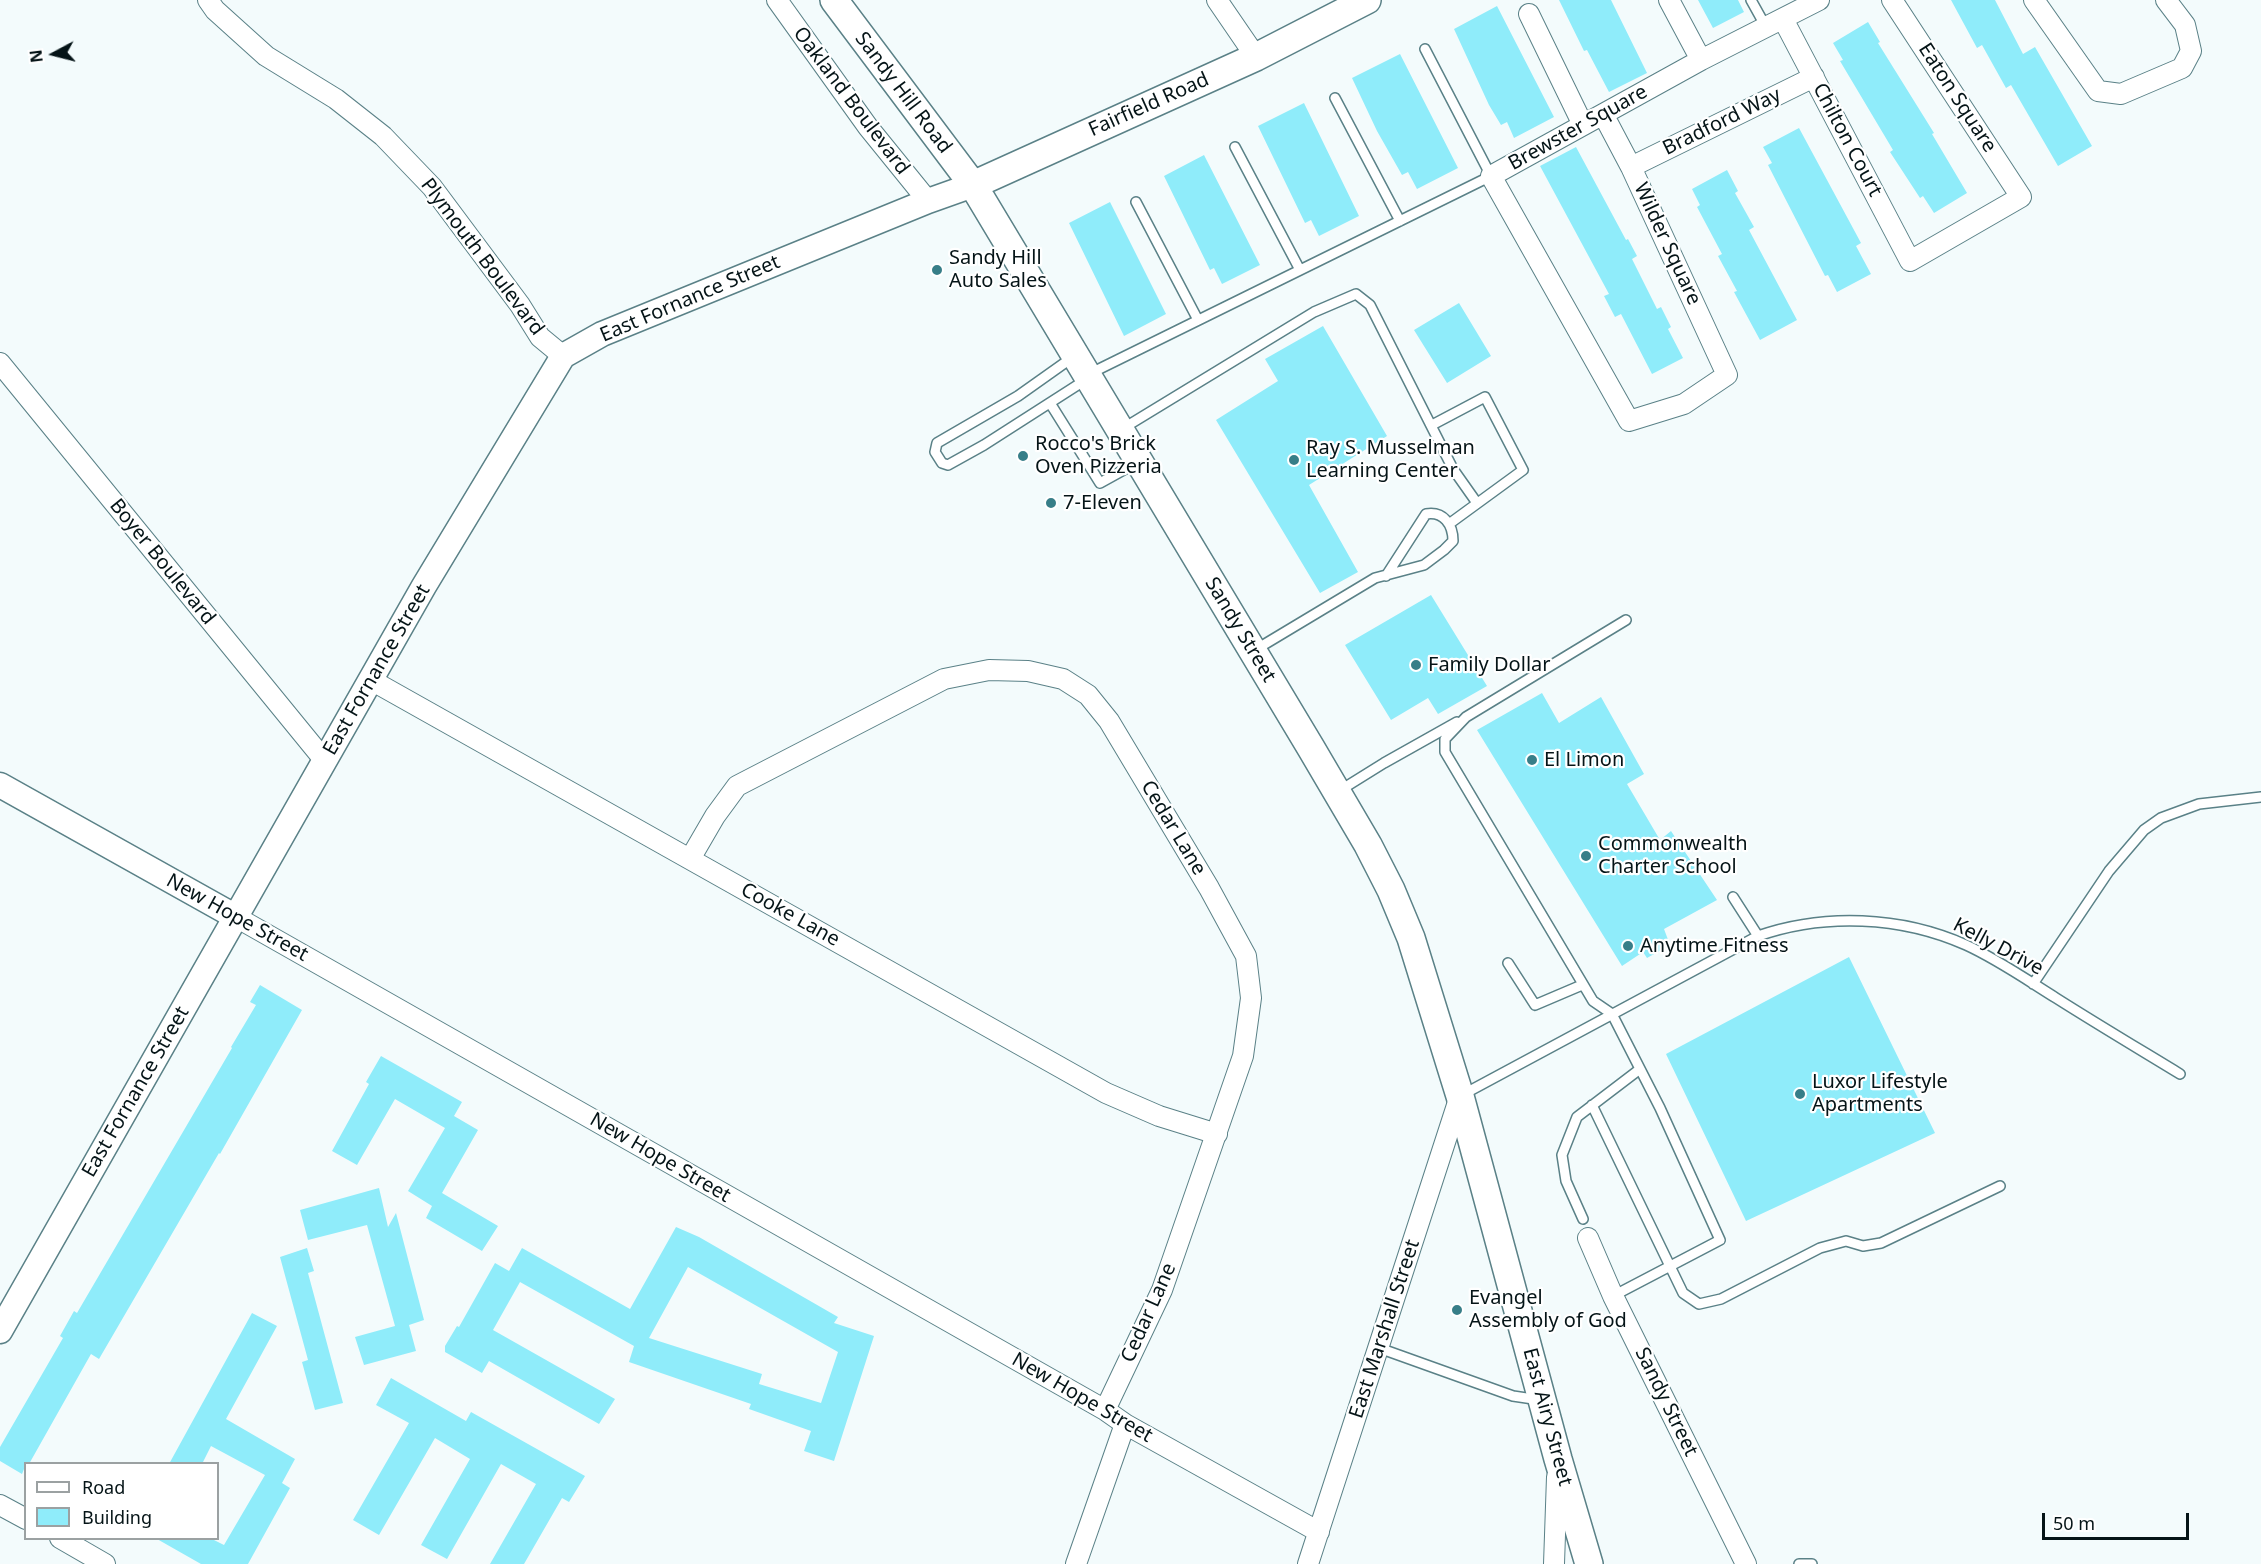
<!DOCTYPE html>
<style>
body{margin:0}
#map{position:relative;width:2261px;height:1564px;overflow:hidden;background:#f3fbfc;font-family:"Noto Sans",sans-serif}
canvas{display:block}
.legend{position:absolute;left:24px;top:1462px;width:195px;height:78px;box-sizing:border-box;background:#fff;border:2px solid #9ba1a2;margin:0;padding:8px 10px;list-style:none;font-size:18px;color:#051417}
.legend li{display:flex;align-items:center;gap:12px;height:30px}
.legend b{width:30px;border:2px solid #9ba1a2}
.north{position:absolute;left:24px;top:24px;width:60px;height:60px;-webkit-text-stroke:4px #fff;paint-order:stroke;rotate:263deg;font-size:16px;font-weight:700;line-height:24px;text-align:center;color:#051417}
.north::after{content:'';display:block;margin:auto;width:21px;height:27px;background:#051417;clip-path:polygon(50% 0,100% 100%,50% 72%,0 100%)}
.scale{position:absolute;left:2042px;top:1513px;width:147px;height:27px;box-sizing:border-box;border:3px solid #051417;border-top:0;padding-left:8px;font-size:18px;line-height:21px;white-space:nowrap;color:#051417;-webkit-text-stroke:4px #fff;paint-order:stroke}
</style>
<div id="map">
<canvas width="2261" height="1564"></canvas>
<ul class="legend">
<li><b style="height:8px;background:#fff"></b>Road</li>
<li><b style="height:16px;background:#8fecfa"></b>Building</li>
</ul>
<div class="north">N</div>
<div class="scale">50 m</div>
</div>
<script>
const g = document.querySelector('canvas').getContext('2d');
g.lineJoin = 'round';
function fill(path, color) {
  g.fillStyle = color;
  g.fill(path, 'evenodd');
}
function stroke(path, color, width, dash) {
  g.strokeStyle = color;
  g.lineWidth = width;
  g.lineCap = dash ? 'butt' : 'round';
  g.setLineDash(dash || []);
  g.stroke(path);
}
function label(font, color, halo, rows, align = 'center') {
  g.font = font + ' "Noto Sans",sans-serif';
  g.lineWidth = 4.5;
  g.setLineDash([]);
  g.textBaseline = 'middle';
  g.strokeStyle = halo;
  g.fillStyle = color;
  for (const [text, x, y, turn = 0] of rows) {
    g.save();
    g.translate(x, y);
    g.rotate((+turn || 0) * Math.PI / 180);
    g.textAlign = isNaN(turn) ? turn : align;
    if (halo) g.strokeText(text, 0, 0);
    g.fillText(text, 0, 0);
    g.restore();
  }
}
const building = new Path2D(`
 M1559 0H1611L1647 73 1609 92 1587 50 1584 51Z
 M1698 0H1738L1744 12 1713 28Z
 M1951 0H1995L2023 54 2035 47 2092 146 2058 166 2011 85 2006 88 1982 45 1977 48Z
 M1497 6 1554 117 1514 138 1507 122 1501 125 1489 105 1454 29Z
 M1868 22 1880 42 1878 43 1934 133 1932 134 1967 193 1934 213 1923 196 1920 198 1890 152 1893 150 1840 61 1843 60 1833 43Z
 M1400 54 1458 168 1417 189 1408 172 1402 175 1377 131 1352 78Z
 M1304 103 1359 216 1319 236 1311 220 1305 223 1258 126Z
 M1799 128 1861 243 1856 246 1871 274 1837 292 1828 275 1825 276 1768 165 1772 163 1763 147Z
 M1576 147 1626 240 1628 239 1637 256 1632 259 1657 309 1661 307 1671 327 1668 329 1683 358 1652 374 1621 314 1615 317 1604 296 1609 294 1540 166Z
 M1204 155 1260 265 1222 284 1214 268 1210 270 1164 176Z
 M1727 170 1738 191 1735 193 1754 227 1749 230 1797 320 1760 340 1734 292 1737 291 1718 256 1722 254 1697 207 1700 205 1692 189Z
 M1110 202 1166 314 1124 336 1069 223Z
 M1459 303 1491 356 1447 383 1414 330Z
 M1323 326 1387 436 1309 485 1358 572 1320 593 1216 420 1278 381 1265 359Z
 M1431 595 1487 686 1438 714 1428 698 1391 720 1345 645Z
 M1542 693 1559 723 1601 697 1644 774 1627 784 1660 840 1671 831 1717 900 1664 929 1670 945 1647 958 1643 952 1622 966 1477 730Z
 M1849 957 1935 1133 1746 1221 1666 1054Z
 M260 985 302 1010 220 1154 219 1153 99 1359 91 1354 29 1464H26L22 1474 0 1461V1447L63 1338 60 1336 74 1311 77 1313 232 1048 231 1047 256 1005 250 1002Z
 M381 1056 462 1102 454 1116 478 1130 442 1193 498 1226 482 1251 426 1218 432 1206 408 1191 445 1128 395 1099 357 1165 332 1151 369 1084 366 1082Z
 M379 1188 388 1227 396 1213 424 1320 409 1325 416 1351 364 1365 355 1337 395 1326 367 1225 308 1240 300 1210Z
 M676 1227 699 1237 838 1317 834 1323 874 1336 834 1461 804 1451 811 1431 749 1409 751 1404 629 1362 634 1346 520 1282 493 1330 615 1399 599 1424 489 1361 482 1373 445 1352V1346L457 1326 459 1327 495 1263 509 1271 522 1248 630 1309ZM688 1267 838 1352 821 1403 759 1384 762 1374 649 1338Z
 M307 1248 314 1271 308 1273 343 1403 315 1410 302 1362 308 1360 280 1257Z
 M252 1313 277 1326 226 1419 295 1459 282 1483 290 1488 248 1564H201L157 1539H212L224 1545 265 1475 211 1446 202 1464H169Z
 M391 1378 466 1421 471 1412 585 1476 569 1502 562 1498 524 1564H490L536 1484 501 1464 447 1559 421 1545 470 1459 435 1438 379 1535 353 1520 409 1423 376 1405Z`);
const service = new Path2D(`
 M1751 0 1766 27
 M1335 98 1400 221
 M1235 147 1300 270
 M1136 202 1198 320
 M1073 357 1018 396 937 443 935 452 942 463 948 465 984 445 1087 379
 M1089 374 1491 176 1425 49
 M1050 403 1100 483 1138 462
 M1432 425 1485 397 1523 470 1449 524
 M1122 429 1314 312 1356 294 1370 305 1453 469 1477 503
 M1255 650 1375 578 1424 565 1444 550 1453 541C1453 525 1444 511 1426 514L1386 576
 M1339 791 1384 763 1457 722
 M1733 897 1758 936
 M1508 963 1535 1005 1582 985
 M2033 984 2109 871 2144 830 2161 818 2199 804 2261 797
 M1462 1095 1758 936C1824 913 1901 916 1966 945 1997 959 2027 980 2056 998 2097 1024 2139 1049 2180 1074
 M1592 1105 1683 1293 1699 1304 1721 1299 1820 1248 1846 1241 1863 1246 1881 1243 2000 1186
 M1583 1219 1566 1181 1562 1155 1577 1117 1640 1069
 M1613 1296 1720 1240 1660 1108 1612 1014 1593 1001 1445 752V739L1466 717 1626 620
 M1379 1348 1513 1396 1540 1400
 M1799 1564H1812`);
const minor = new Path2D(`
 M208 0 215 10 266 56 336 99 383 136 432 187 520 305 540 337 563 356
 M777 0 868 127 928 201
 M1217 0 1256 57
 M1669 0 1701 60
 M2034 0 2098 91 2121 94 2182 68 2191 51 2185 25 2166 0
 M1529 14 1583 125
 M1783 19 1910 261 2021 197 1892 0
 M1603 114 1631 167 1727 375 1684 404 1629 421 1491 176 1701 60 1819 0
 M1631 167 1814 77
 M0 363 325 761
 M371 680 1106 1093 1159 1116 1217 1134
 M690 859 715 816 737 786 944 679 989 670 1028 671 1063 679 1088 695 1109 721 1209 888 1246 956 1251 998 1243 1056 1162 1290 1105 1410
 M236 917 1105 1410 1125 1424 1319 1532
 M1588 1238 1613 1296 1746 1564
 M0 1505 26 1519
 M60 1538 105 1564
 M1076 1564 1125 1424
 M1308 1564 1460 1096
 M1554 1564 1557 1477`);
const tertiary = new Path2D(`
 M0 785 236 917
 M0 1331 424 586 563 356 602 334 928 201 973 185`);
const secondary = new Path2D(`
 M834 0 973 185 1311 748 1368 845 1391 890 1411 938 1460 1096 1558 1459 1589 1564
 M973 185 1256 57 1367 0`);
const markers = [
 [937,270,6,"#377e88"],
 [1023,456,6,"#377e88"],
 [1294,460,6,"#377e88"],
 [1051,503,6,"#377e88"],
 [1416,665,6,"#377e88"],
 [1532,760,6,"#377e88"],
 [1586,856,6,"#377e88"],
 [1628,946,6,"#377e88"],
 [1800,1094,6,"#377e88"],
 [1457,1310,6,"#377e88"]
];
const streetNames = [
 ["Sandy Hill Road",903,93,53],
 ["Eaton Square",1957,98,57],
 ["Oakland Boulevard",851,101,53],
 ["Fairfield Road",1149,105,-24],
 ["Bradford Way",1722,122,-26],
 ["Brewster Square",1578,128,-29],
 ["Chilton Court",1847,140,62],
 ["Wilder Square",1667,244,65],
 ["Plymouth Boulevard",482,257,53],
 ["East Fornance Street",690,299,-23],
 ["Boyer Boulevard",162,562,51],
 ["Sandy Street",1240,630,59],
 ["East Fornance Street",377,670,-60],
 ["Cedar Lane",1173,828,59],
 ["Cooke Lane",790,915,29],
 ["New Hope Street",237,918,29],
 ["Kelly Drive",1998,947,28],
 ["East Fornance Street",136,1092,-60],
 ["New Hope Street",660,1158,30],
 ["Cedar Lane",1149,1313,-66],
 ["East Marshall Street",1385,1329,-72],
 ["New Hope Street",1082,1398,30],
 ["Sandy Street",1666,1402,64],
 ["East Airy Street",1547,1417,75]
];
const poiNames = [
 ["Sandy Hill",949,258],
 ["Auto Sales",949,281],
 ["Rocco's Brick",1035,444],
 ["Oven Pizzeria",1035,467],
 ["Ray S. Musselman",1306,448],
 ["Learning Center",1306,471],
 ["7-Eleven",1063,503],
 ["Family Dollar",1428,665],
 ["El Limon",1544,760],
 ["Commonwealth",1598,844],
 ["Charter School",1598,867],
 ["Anytime Fitness",1640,946],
 ["Luxor Lifestyle",1812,1082],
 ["Apartments",1812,1105],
 ["Evangel",1469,1298],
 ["Assembly of God",1469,1321]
];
fill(building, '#8fecfa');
stroke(service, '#5a8187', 12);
stroke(minor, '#5a8187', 22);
stroke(tertiary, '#5a8187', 27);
stroke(secondary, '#5a8187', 30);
stroke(service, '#fff', 9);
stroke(minor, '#fff', 20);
stroke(tertiary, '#fff', 24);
stroke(secondary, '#fff', 27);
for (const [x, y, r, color] of markers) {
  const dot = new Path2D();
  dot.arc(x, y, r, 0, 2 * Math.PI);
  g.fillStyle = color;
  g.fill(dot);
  stroke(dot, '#fff', 2);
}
label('20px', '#051417', '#fff', streetNames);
label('20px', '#051417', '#fff', poiNames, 'left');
</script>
